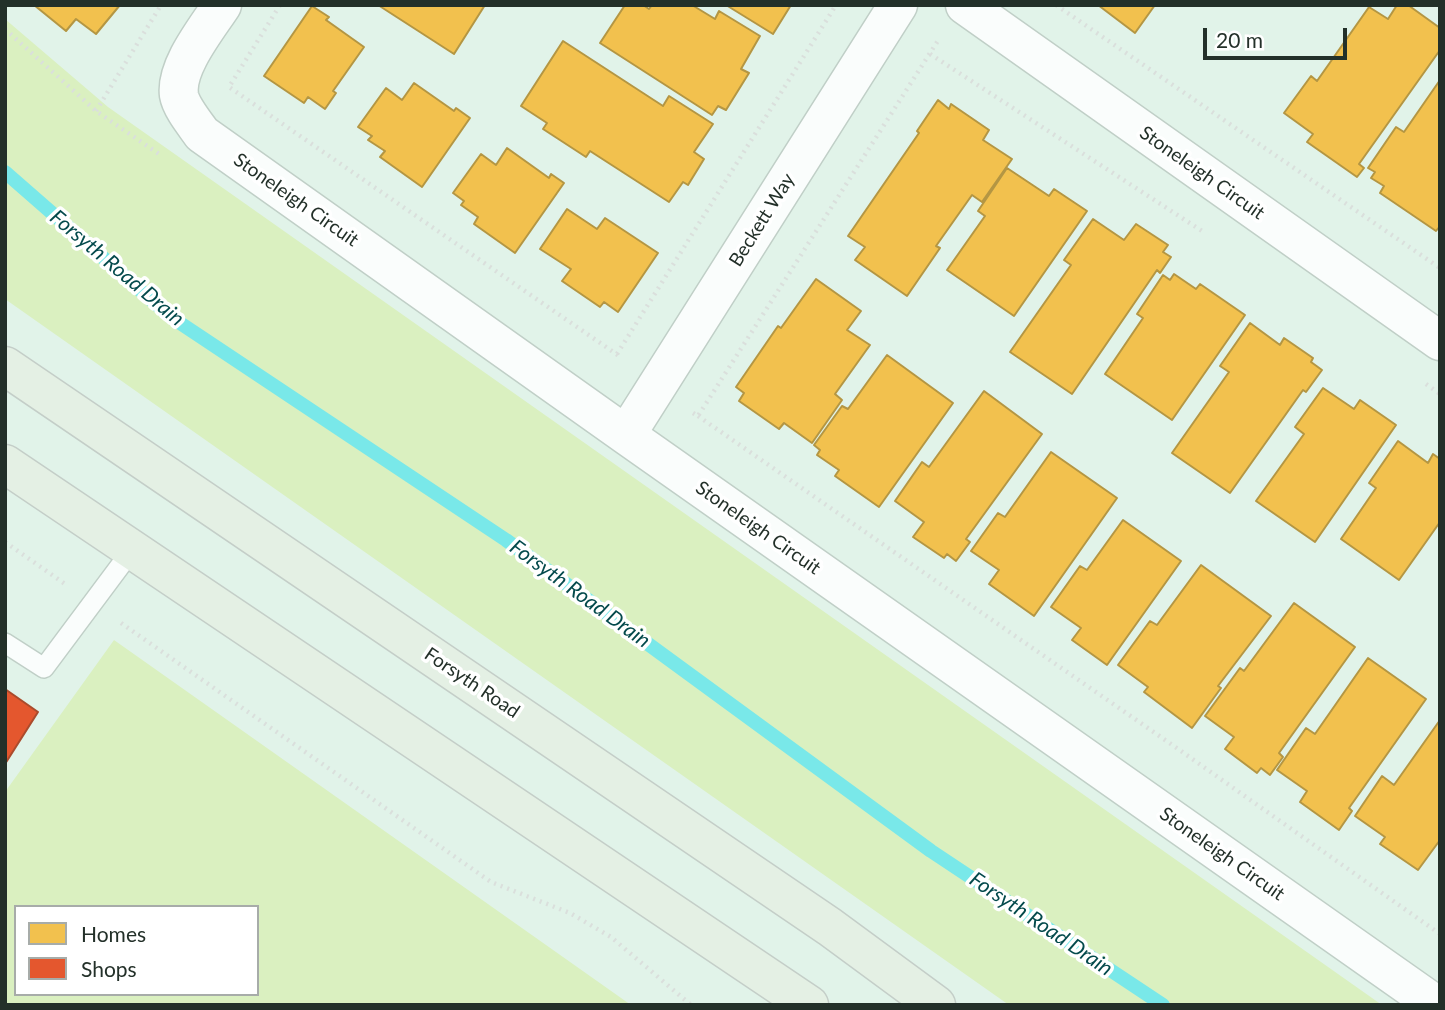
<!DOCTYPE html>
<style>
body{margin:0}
#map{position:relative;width:1445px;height:1010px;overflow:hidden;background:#e1f3e9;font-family:Lato,sans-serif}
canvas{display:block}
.frame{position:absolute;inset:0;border:7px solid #233029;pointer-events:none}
.legend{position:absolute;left:14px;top:905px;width:245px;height:91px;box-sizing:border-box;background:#fff;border:2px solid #a7aca9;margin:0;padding:9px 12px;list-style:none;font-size:21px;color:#233029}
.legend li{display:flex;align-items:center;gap:14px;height:35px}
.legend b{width:35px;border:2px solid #a7aca9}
.scale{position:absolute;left:1203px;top:28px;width:144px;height:32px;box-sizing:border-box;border:4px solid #233029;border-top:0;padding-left:9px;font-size:21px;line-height:24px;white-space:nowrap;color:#233029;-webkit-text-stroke:5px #fff;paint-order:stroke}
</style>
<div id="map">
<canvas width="1445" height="1010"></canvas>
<div class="frame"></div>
<ul class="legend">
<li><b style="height:19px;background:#f2c14e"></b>Homes</li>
<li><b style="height:19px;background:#e4572e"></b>Shops</li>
</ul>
<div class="scale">20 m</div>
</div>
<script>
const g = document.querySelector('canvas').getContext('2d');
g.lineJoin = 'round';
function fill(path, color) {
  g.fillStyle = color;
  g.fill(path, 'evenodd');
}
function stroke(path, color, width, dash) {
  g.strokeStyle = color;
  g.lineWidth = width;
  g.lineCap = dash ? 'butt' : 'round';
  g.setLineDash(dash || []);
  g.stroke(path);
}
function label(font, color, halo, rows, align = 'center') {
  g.font = font + ' Lato,sans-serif';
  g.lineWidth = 7;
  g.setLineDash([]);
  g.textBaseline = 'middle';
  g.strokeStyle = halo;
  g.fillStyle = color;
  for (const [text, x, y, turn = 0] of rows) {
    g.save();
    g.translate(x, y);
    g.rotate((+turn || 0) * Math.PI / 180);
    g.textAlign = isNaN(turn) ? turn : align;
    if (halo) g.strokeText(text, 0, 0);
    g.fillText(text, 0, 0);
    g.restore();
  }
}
const green = new Path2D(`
 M5 19 108 107 1382 1005H1009L5 299Z
 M114 640 631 1005H5V792ZM16 907H257V994H16Z`);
const homes = new Path2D(`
 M34 5H120L96 34 76 19 66 31Z
 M378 5H485L454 54Z
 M625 5H643L649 9 652 5H692L715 19 719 11 760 36 741 69 749 73 726 110 718 106 712 115 600 43Z
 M726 5H791L773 34Z
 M1098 5H1155L1135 33Z
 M1397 5H1408L1440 28V50L1359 164 1364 168 1357 177 1307 142 1313 134 1284 113 1311 76 1317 81 1369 7 1388 19Z
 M312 6 329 17 326 20 364 47 333 91 336 93 325 109 308 97 304 103 264 76Z
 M563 41 663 106 669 96 713 124 694 152 704 159 688 185 683 182 669 202 590 151 586 157 543 129 547 123 521 106Z
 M1440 80V226L1436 231 1380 193 1384 186 1371 178 1375 172 1368 168 1396 127 1404 132Z
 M414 83 454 111 456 108 470 118 422 187 380 157 385 151 368 140 372 136 358 127 386 88 402 100Z
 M938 100 949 109 951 104 989 130 983 140 1012 159 982 202 972 195 936 246 940 248 907 296 855 260 865 247 848 236 919 133 917 131Z
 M507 148 549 178 551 174 564 183 515 253 474 224 478 217 461 205 464 201 453 193 481 154 496 165Z
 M1007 168 1049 196 1054 189 1087 211 1014 316 947 270 985 216 978 211Z
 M567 209 597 229 605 218 658 253 618 312 604 302 600 307 562 281 571 269 540 249Z
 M1093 219 1124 240 1136 224 1168 245 1163 252 1171 257 1160 273 1157 270 1072 394 1010 352 1071 265 1064 260Z
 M1174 274 1196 289 1200 284 1245 315 1172 420 1105 374 1143 318 1137 314 1163 275 1170 280Z
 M816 279 861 311 847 330 870 345 835 394 842 400 812 443 784 423 779 429 739 401 744 393 736 387 778 326 781 328Z
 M1250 323 1280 345 1284 338 1313 358 1311 362 1322 370 1306 392 1303 390 1230 493 1172 453 1229 372 1220 366Z
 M887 355 953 403 879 507 835 476 839 470 817 455 820 450 814 445 842 406 848 409Z
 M1323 388 1354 409 1360 400 1396 425 1315 542 1256 501 1304 434 1295 427Z
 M984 391 1042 434 966 539 970 542 956 561 947 554 944 558 913 537 924 522 895 501 922 462 929 467Z
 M1398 441 1428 463 1433 454 1440 459V522L1399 580 1341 539 1376 488 1369 483Z
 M1051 452 1117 498 1034 616 989 584 999 570 971 551 998 513 1005 517Z
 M1123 520 1181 561 1107 665 1072 640 1081 628 1051 607 1080 566 1087 570Z
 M1201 565 1271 616 1218 686 1221 688 1192 728 1144 692 1148 687 1118 665 1150 621 1157 625Z
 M1294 603 1355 647 1279 753 1283 757 1270 775 1261 768 1257 773 1225 749 1234 737 1205 716 1240 668 1244 671Z
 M1368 658 1426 699 1349 808 1352 811 1339 830 1300 802 1307 791 1277 770 1306 728 1315 734Z
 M1440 720V840L1418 870 1380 844 1385 837 1355 816 1382 776 1394 785Z`);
const shops = new Path2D(`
 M5 689 38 712 5 764Z`);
const stream = new Path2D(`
 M5 172 171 317 506 540 931 851 1163 1005`);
const path = new Path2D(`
 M280 5 229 87 622 358
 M1056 5 1440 268
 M5 29 96 111 162 156
 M930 54 1202 231
 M96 111 161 5
 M617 354 836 5
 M1426 384 1440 394
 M693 413 698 416 939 39
 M698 416 1181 751 1440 934
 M5 542 65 584
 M121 623 491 882 570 913 611 937 691 1005`);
const service = new Path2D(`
 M5 643 44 668 132 550`);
const minor = new Path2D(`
 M222 5C207 28 175 67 179 95 181 107 195 124 202 134L626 435 1436 1005
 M965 5 1440 341
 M626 435 898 5`);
const trunk = new Path2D(`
 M5 366 830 927 936 1005
 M5 464 809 1005`);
const streetNames = [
 ["Stoneleigh Circuit",1202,173,35],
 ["Stoneleigh Circuit",296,200,35],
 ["Beckett Way",762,220,-58],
 ["Stoneleigh Circuit",758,528,35],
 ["Forsyth Road",472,683,34],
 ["Stoneleigh Circuit",1222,854,35]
];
const waterNames = [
 ["Forsyth Road Drain",117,268,40],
 ["Forsyth Road Drain",580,594,36],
 ["Forsyth Road Drain",1041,924,34]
];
fill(green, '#daf0c0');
fill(homes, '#f2c14e');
stroke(homes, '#b49643', 2);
fill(shops, '#e4572e');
stroke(shops, '#aa4b2c', 2);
stroke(stream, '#79e8e9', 14);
stroke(service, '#c0cfc7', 22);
stroke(minor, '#c0cfc7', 41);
stroke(trunk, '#c4cec8', 41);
stroke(path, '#dadfdc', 4.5, [2, 5]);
stroke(service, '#fafdfc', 19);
stroke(minor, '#fafdfc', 38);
stroke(trunk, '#e4f0e4', 38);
label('19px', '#233029', '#fff', streetNames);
label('italic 21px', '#044a4c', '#fff', waterNames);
</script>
